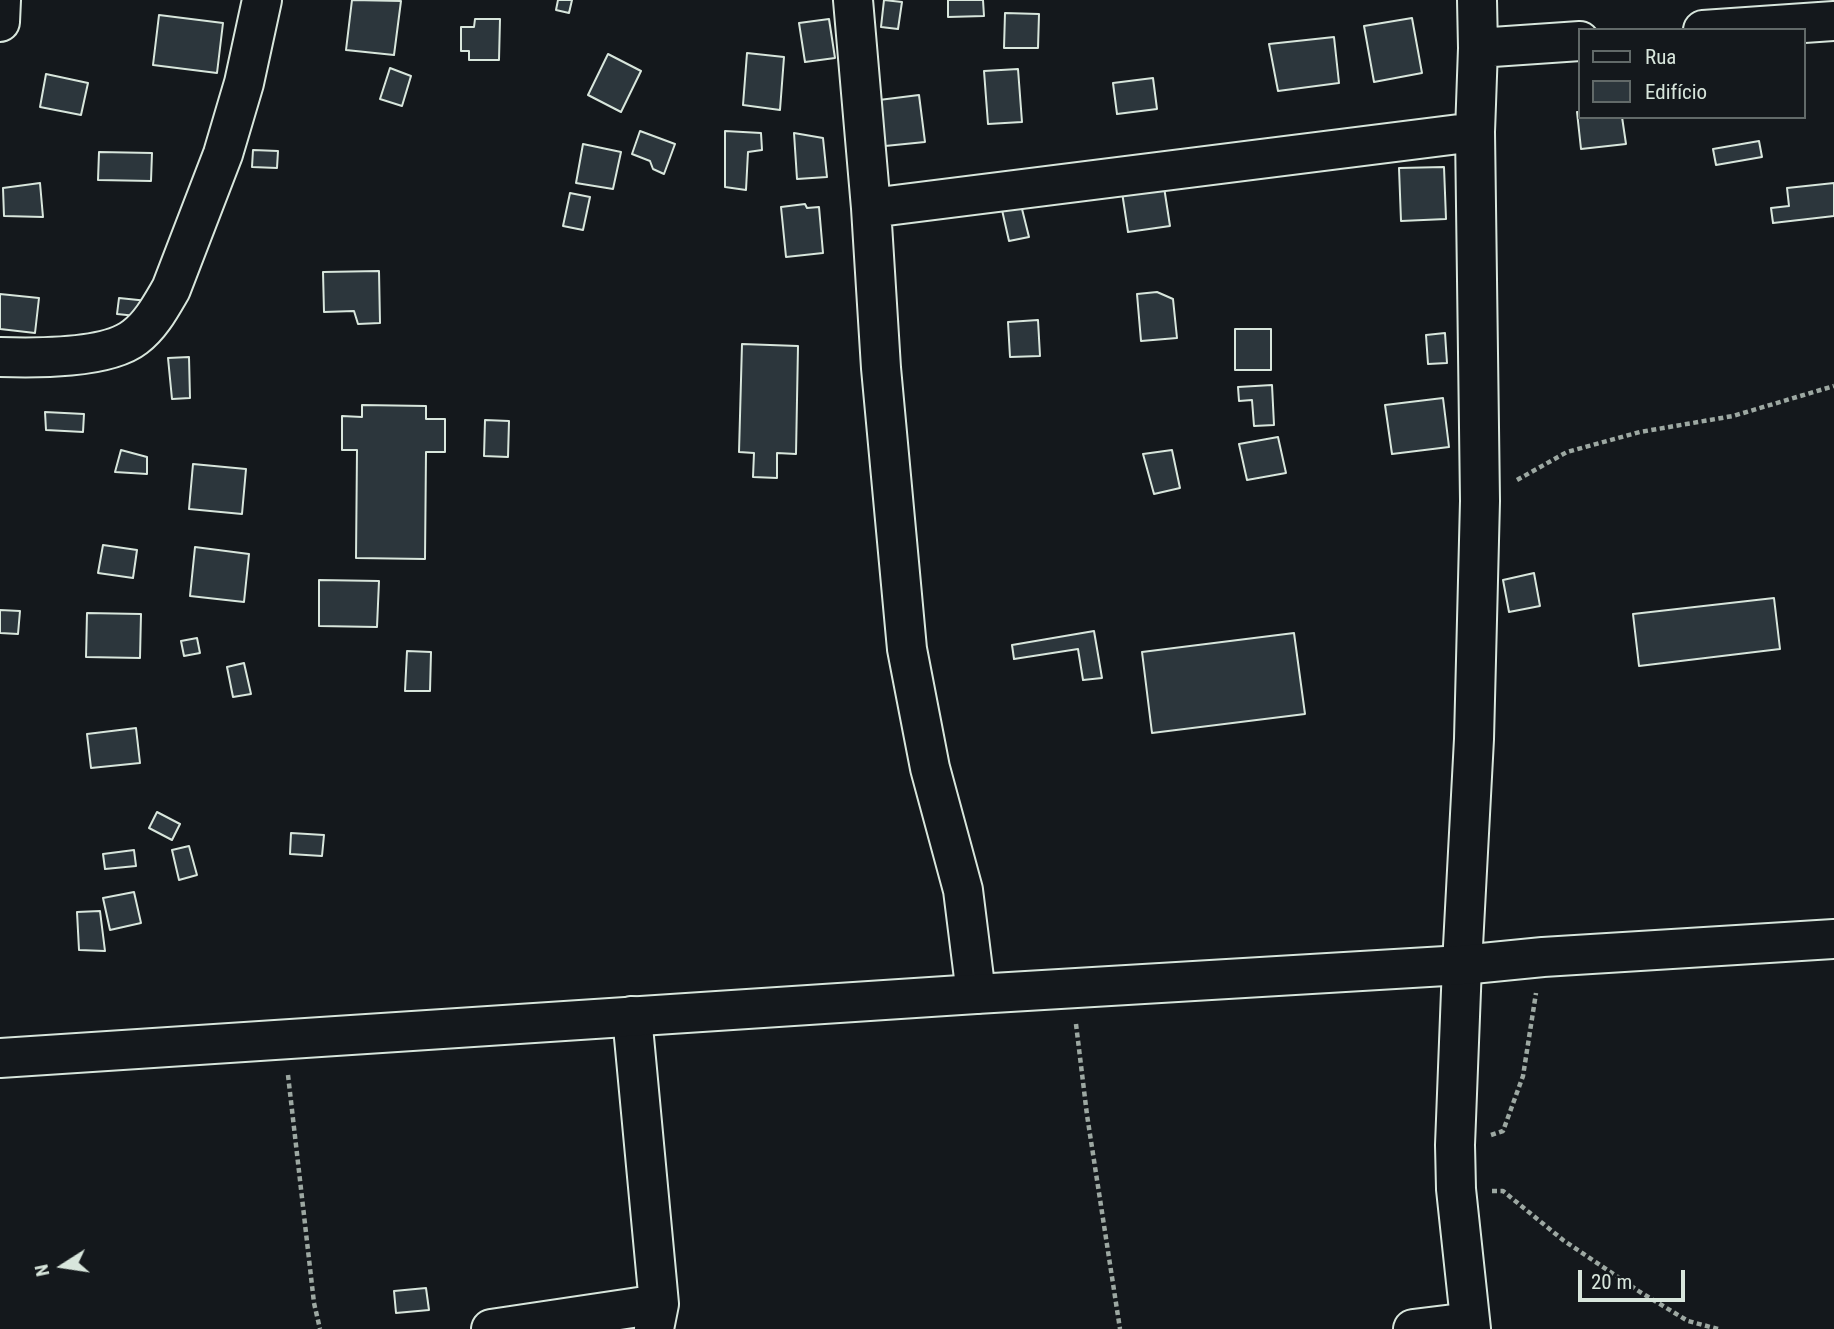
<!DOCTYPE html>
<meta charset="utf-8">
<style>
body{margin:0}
#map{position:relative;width:1834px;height:1329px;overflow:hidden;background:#14181c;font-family:"Roboto Condensed",sans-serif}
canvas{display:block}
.legend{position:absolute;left:1578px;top:28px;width:228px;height:91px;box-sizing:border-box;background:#14181c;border:2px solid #626a69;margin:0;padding:9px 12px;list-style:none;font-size:21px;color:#d8e6dc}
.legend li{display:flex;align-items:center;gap:14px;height:35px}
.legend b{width:35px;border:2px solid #626a69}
.north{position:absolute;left:28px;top:1231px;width:70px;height:70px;-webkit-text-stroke:5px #14181c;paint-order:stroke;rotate:258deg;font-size:19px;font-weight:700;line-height:28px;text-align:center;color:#d8e6dc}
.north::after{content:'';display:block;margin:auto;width:24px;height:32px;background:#d8e6dc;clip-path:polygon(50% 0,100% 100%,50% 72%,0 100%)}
.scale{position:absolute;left:1578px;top:1270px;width:107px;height:32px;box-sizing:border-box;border:4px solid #d8e6dc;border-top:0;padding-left:9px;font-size:21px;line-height:24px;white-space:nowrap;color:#d8e6dc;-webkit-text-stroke:5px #14181c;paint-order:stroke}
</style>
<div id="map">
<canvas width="1834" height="1329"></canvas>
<ul class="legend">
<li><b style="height:9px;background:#14181c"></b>Rua</li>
<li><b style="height:19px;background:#2c363c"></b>Edifício</li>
</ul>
<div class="north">N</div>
<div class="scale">20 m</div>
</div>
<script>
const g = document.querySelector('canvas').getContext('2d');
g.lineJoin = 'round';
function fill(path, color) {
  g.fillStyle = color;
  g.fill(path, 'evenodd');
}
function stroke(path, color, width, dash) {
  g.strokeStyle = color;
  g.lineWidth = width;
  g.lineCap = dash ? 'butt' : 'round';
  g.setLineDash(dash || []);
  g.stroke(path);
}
const building = new Path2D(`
 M352 0 401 1 394 55 346 50Z
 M558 0H572L569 13 556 10Z
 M884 0 902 2 898 29 881 27Z
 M948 0H983L984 16 948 17Z
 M1005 13 1039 14 1038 48H1004Z
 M159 15 223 23 217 73 153 65Z
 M1412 18 1422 73 1374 82 1364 26Z
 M475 19H500L499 60H469V51H461V27H474Z
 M829 19 835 58 805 62 799 23Z
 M1334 37 1339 83 1278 91 1269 44Z
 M747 53 784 57 780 110 743 105Z
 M608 54 641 71 621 112 588 95Z
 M390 68 411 76 402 106 380 99Z
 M1018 69 1022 122 988 124 984 71Z
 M46 74 88 83 81 115 40 107Z
 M1153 78 1157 109 1117 114 1113 83Z
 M919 95 925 142 885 146 879 100Z
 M1577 112H1580V117H1622L1626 144 1581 149Z
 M640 131 675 144 664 174 653 169 650 161 632 154Z
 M725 131 761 133 762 150 748 152 746 190 725 187Z
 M794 133 823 138 827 177 797 179Z
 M1759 141 1762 157 1716 165 1713 149Z
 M583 144 621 152 613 189 576 183Z
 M253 150 278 151 277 168 252 167Z
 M99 152 152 153 151 181 98 180Z
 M1444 167 1446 219 1401 221 1399 168Z
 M40 183 43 217 4 216 3 188Z
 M1834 183V216L1773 223 1771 208 1789 206 1787 188Z
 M1164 187 1170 226 1128 232 1122 192Z
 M570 193 590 197 583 230 563 226Z
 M805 204 807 208 819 207 823 253 786 257 781 207Z
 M1021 205 1029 237 1009 241 1002 210Z
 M379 271 380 323 358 324 354 311 324 312 323 272Z
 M1157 292 1173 299 1177 338 1141 341 1137 294Z
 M0 294 39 298 35 333 0 329Z
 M119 298 148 301 146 317 117 314Z
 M1038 320 1040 356 1010 357 1008 322Z
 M1235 329H1271V370H1235Z
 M1445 333 1447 363 1428 364 1426 335Z
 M742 344 798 346 796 454 777 453V478L753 477 754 453 739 452Z
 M189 357 190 398 172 399 168 358Z
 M1272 385 1274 425 1254 426 1252 400 1239 401 1238 387Z
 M1443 398 1449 447 1392 454 1385 405Z
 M362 405 426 406V419H445V452H426L425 559 356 558 357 450H342V416L362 417Z
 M45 412 84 414 83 432 46 430Z
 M485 420 509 421 508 457 484 456Z
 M1278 437 1286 473 1247 480 1239 444Z
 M121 450 147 457V474L115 472Z
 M1172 450 1180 488 1154 494 1143 454Z
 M193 464 246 469 242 514 189 509Z
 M103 545 137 550 133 578 98 573Z
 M195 547 249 554 244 602 190 596Z
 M1534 573 1540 606 1509 612 1503 580Z
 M319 580 379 581 377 627 319 626Z
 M1774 598 1780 649 1639 666 1633 614Z
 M0 610 20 611 18 634 0 633Z
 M87 613 141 614 140 658 86 657Z
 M1094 631 1102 678 1083 680 1078 649 1014 659 1012 645Z
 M1294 633 1305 714 1152 733 1142 652Z
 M197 638 200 653 184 656 181 641Z
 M407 651 431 652 430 691H405Z
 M244 663 251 694 233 697 227 667Z
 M136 728 140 763 91 768 87 734Z
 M157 812 180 824 172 840 149 828Z
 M291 833 324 835 322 856 290 854Z
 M189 846 197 875 179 880 172 850Z
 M134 850 136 866 105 869 103 854Z
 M134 892 141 923 110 930 103 898Z
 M100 911 105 951 79 950 77 912Z
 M426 1288 429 1310 396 1313 394 1291Z`);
const path = new Path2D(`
 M1517 480 1567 452 1640 432 1733 416 1834 386
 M1076 1024 1087 1115 1120 1329
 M288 1075 314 1303 320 1329
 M1491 1135 1503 1131 1523 1076 1536 993
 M1492 1191H1503L1563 1240 1640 1292 1688 1321 1718 1329`);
const minor = new Path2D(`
 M853 0 871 208 881 368 907 649 930 768 963 890 976 994
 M0 22 1 0
 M1703 30 1834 21
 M1478 48 1580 41
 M871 208 1475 132
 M0 357C35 358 107 359 135 337 151 325 161 306 171 289L223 154 244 83 262 0
 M632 1016 659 1304 654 1329
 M491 1329 659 1304
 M1413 1329 1470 1322
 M1471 1329 1456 1189 1455 1145 1462 965 1474 739 1480 501 1475 132 1478 48 1477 0`);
const major = new Path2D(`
 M0 1058 976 994 1462 965 1543 957 1834 939`);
fill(building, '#2c363c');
stroke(building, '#d8e6dc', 2);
stroke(minor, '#d8e6dc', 42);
stroke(major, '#d8e6dc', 42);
stroke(path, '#9da8a2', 4.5, [5, 3.5]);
stroke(minor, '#14181c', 38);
stroke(major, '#14181c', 38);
</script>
